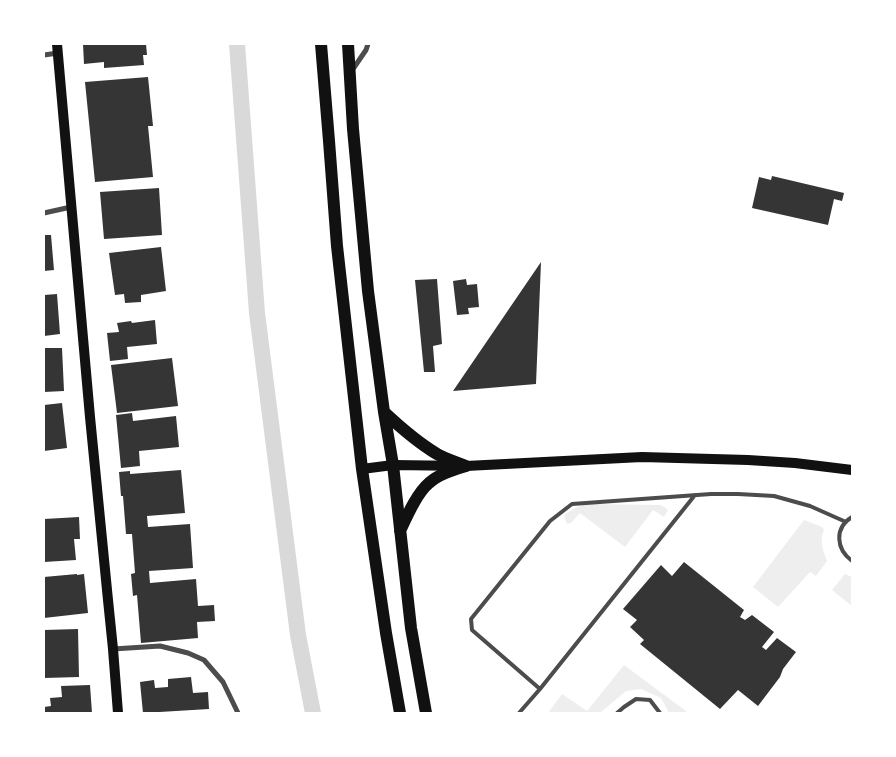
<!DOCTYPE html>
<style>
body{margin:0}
#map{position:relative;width:896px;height:757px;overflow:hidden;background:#fff;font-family:Montserrat,sans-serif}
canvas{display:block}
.frame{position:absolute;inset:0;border:45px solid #fff;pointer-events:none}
</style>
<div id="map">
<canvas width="896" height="757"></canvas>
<div class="frame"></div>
</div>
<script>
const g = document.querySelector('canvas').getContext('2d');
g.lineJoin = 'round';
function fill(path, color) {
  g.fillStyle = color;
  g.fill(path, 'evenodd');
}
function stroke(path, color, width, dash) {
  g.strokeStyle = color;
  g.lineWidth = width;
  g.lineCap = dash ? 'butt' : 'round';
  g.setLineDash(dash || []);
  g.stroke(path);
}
const green = new Path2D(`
 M586 504 661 505 668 510 664 517 653 510 625 547 580 513 571 523 567 524 564 515 575 508Z
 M804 520 822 527 824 530C819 541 823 550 827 561L816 576 810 572 778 607 753 587Z
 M845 574 852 577V606L832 590Z
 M624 665 686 711 685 713H669L661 698 641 689 626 691 600 713H548L562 694 587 711Z`);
const canal = new Path2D(`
 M237 44 257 313 298 635 313 713`);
const building = new Path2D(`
 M83 44H146L147 55H143L144 65 104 68V62L84 64Z
 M148 77 153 126H148L153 177 95 182 85 82Z
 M772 176 844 193 842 201 834 199 828 225 752 208 759 177 771 180Z
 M159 188 162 235 104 239 100 192Z
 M44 235H51L54 270 44 271Z
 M161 247 166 291 141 295V302L125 303 124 294 115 295 109 253Z
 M541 262 536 384 453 391Z
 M437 279 442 344 433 346 435 372H424L415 280Z
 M466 279 467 285 477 284 479 307 468 308 469 314 457 315 453 281Z
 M57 294 60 334 44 336V295Z
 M155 320 157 344 127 347 128 359 110 361 107 333 119 332 117 323 131 321 132 323Z
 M44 348H62L64 391 44 392Z
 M172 358 178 406 117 413 111 365Z
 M62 403 67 448 44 451V405Z
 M132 413 133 421 176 416 179 447 139 451 140 466 121 468 116 415Z
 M181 470 185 513 147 516 148 527 190 524 193 568 149 571 150 583 196 579 198 606 214 605 215 621 197 622 198 638 141 643 137 595 133 596 131 574 135 573 132 534H126L123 496H121L119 472 130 471V474Z
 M79 517 80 539H74L76 560 44 562V519Z
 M684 562 744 610 740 617 745 620 752 615 774 632 762 647 766 650 777 638 796 652 783 669 780 677 758 706 738 690 720 709 640 644 644 640 630 627 637 620 623 609 661 565 672 576Z
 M77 574V575L84 574 88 613 44 618V577Z
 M78 629 79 677 44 678V630Z
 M191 677 193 693 208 692 209 709 143 713 140 682 154 680 155 688 168 687V679Z
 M90 685 92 713H44V707L51 706 50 698 62 697 61 686Z`);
const service = new Path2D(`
 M852 517C834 528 836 549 852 561
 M540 689 695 495
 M519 713 540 689 472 630 471 619 550 521 572 504 711 494H738L774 496 810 506 846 522
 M617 713 624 707 636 699 650 700 660 713`);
const minor = new Path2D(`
 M44 55 58 53
 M353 69 366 50 368 44
 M44 213 71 207
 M113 649 160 646 188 653 204 660 223 682 238 713`);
const secondary = new Path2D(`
 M57 44 90 417 108 600 113 649 118 713
 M362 469 393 465 466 466 642 457 748 460 795 463 852 470`);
const primary = new Path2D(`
 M321 44 329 141 337 246 362 469 386 633 400 713
 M348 44 353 129 368 291 384 412 393 465 411 628 426 713
 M384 412C400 427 417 442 437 454 446 459 456 462 466 466
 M400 531C407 516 417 493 429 483 439 474 453 470 466 466`);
fill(green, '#eee');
stroke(canal, '#d9d9d9', 16);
fill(building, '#353535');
stroke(service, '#4c4c4c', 4);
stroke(minor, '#4c4c4c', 5);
stroke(secondary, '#111', 10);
stroke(primary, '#111', 12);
</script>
